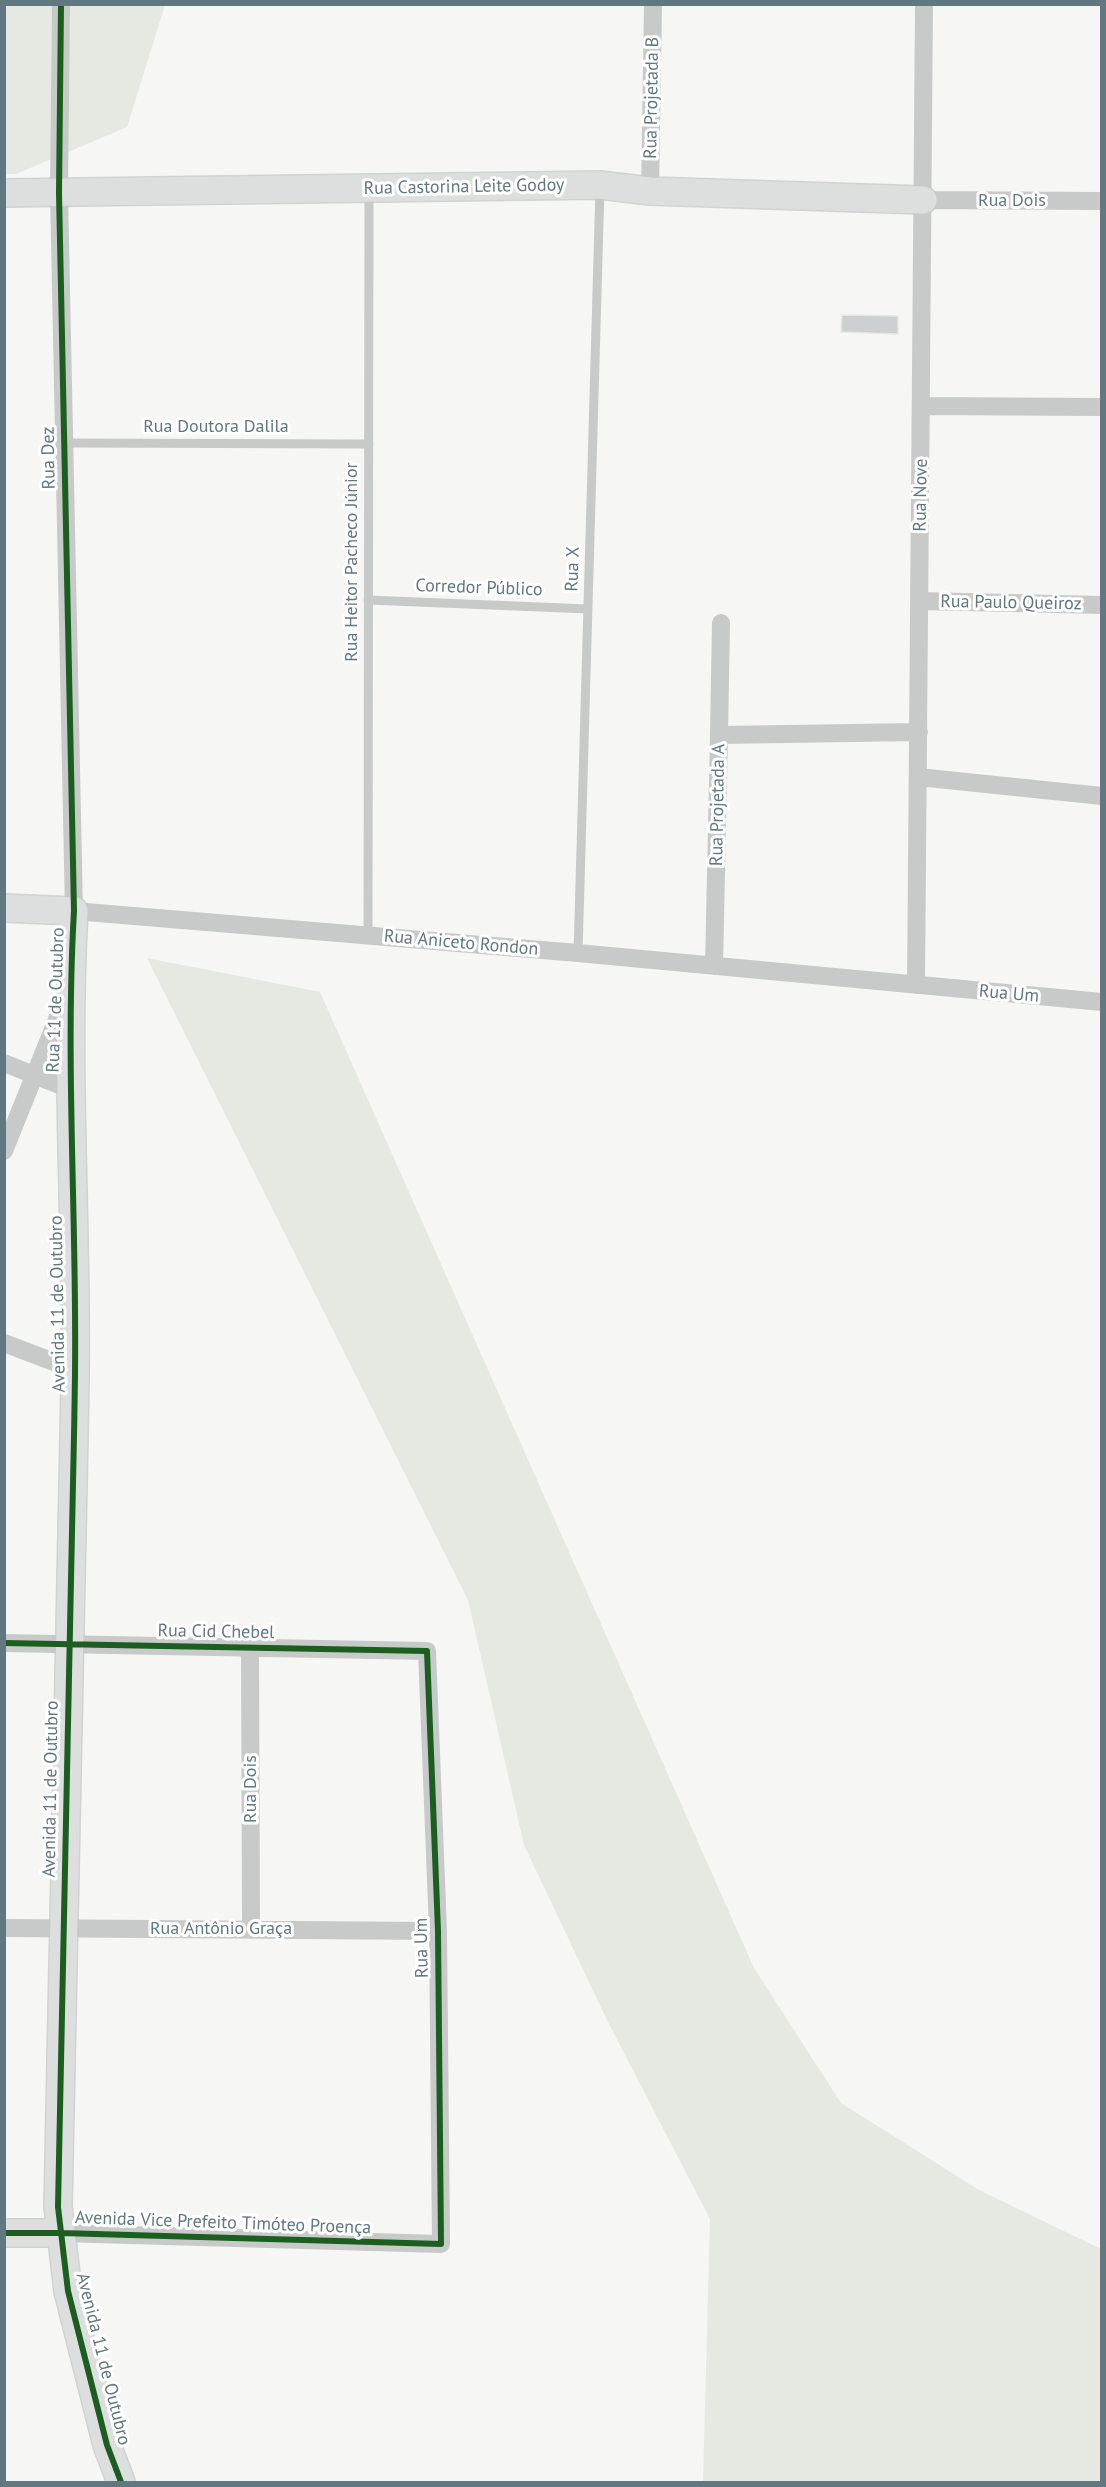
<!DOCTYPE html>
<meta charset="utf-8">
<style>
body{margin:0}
#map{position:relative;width:1106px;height:2487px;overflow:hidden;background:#f6f6f5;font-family:"PT Sans",sans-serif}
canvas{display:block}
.frame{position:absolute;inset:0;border:6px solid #617880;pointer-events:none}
</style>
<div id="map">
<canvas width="1106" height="2487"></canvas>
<div class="frame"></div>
</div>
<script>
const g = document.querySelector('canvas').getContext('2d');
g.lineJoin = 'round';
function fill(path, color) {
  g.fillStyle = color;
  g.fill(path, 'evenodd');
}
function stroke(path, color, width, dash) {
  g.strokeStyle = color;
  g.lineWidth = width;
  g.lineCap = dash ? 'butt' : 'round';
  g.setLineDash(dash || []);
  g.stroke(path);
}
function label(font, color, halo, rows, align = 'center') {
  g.font = font + ' "PT Sans",sans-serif';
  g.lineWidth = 6;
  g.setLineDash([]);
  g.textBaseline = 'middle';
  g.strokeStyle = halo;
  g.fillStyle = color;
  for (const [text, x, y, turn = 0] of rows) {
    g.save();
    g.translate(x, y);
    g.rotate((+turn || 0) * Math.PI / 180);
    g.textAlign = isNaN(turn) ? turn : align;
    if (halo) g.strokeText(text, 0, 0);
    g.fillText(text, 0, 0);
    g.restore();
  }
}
const green = new Path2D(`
 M5 5H165L127 127 16 174H5Z
 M147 958 320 992 754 1968 841 2103 979 2190 1101 2249V2482H703L710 2219 608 2022 524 1845 468 1600Z`);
const building = new Path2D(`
 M842 315 898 316V334L841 332Z`);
const lane = new Path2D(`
 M64 443 369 444
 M368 600 588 609
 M368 936 369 191
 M578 953 600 188`);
const street = new Path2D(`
 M61 4 59 193 74 911 578 953 1102 1002
 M650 191 653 4
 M923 200 1102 201
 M922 406 1102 407
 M920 601 1102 605
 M719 735 721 623
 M918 777 1102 796
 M714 966 719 735 919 732
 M916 985 924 4
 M4 1063 69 1089
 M4 1151 66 997
 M4 1343 75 1370
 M4 1643 427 1651 438 1931 441 2244 61 2233
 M250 1648 251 1930
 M4 1928 438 1931`);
const secondary = new Path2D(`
 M4 193 600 185 650 191 923 200
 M4 908 74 911C65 1066 77 1219 75 1374 71 1652 63 1930 58 2207L68 2291 107 2445 121 2482
 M4 2233H61`);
const cycleway = new Path2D(`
 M61 4 59 193 74 911C65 1066 77 1219 75 1374 71 1652 63 1930 58 2207L68 2291 107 2445 121 2482
 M4 1643 427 1651 438 1931 441 2244 61 2233H4`);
const streetNames = [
 ["Rua Projetada B",652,98,-89],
 ["Rua Castorina Leite Godoy",464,187,-1],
 ["Rua Dois",1012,201],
 ["Rua Doutora Dalila",216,427],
 ["Rua Dez",49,458,-91],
 ["Rua Nove",921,495,-89],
 ["Rua Heitor Pacheco Júnior",352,562,-90],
 ["Rua X",573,569,-88],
 ["Corredor Público",479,588,2],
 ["Rua Paulo Queiroz",1011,603,1],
 ["Rua Projetada A",718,805,-89],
 ["Rua Aniceto Rondon",461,943,5],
 ["Rua Um",1009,994,5],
 ["Rua 11 de Outubro",56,1000,-88],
 ["Avenida 11 de Outubro",58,1304,-91],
 ["Rua Cid Chebel",216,1632,1],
 ["Avenida 11 de Outubro",51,1789,-89],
 ["Rua Dois",251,1789,-90],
 ["Rua Antônio Graça",221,1929],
 ["Rua Um",422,1948,-91],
 ["Avenida Vice Prefeito Timóteo Proença",223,2223,2],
 ["Avenida 11 de Outubro",103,2359,76]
];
fill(green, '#e6e8e2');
fill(building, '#cdd0d0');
stroke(building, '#e6e6e4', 1.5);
stroke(secondary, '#d1d3d3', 30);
stroke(lane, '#c8caca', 9);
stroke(street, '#c8caca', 18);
stroke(secondary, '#dddfdf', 27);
stroke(cycleway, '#1b5e20', 6);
label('18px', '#617880', '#fff', streetNames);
</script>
